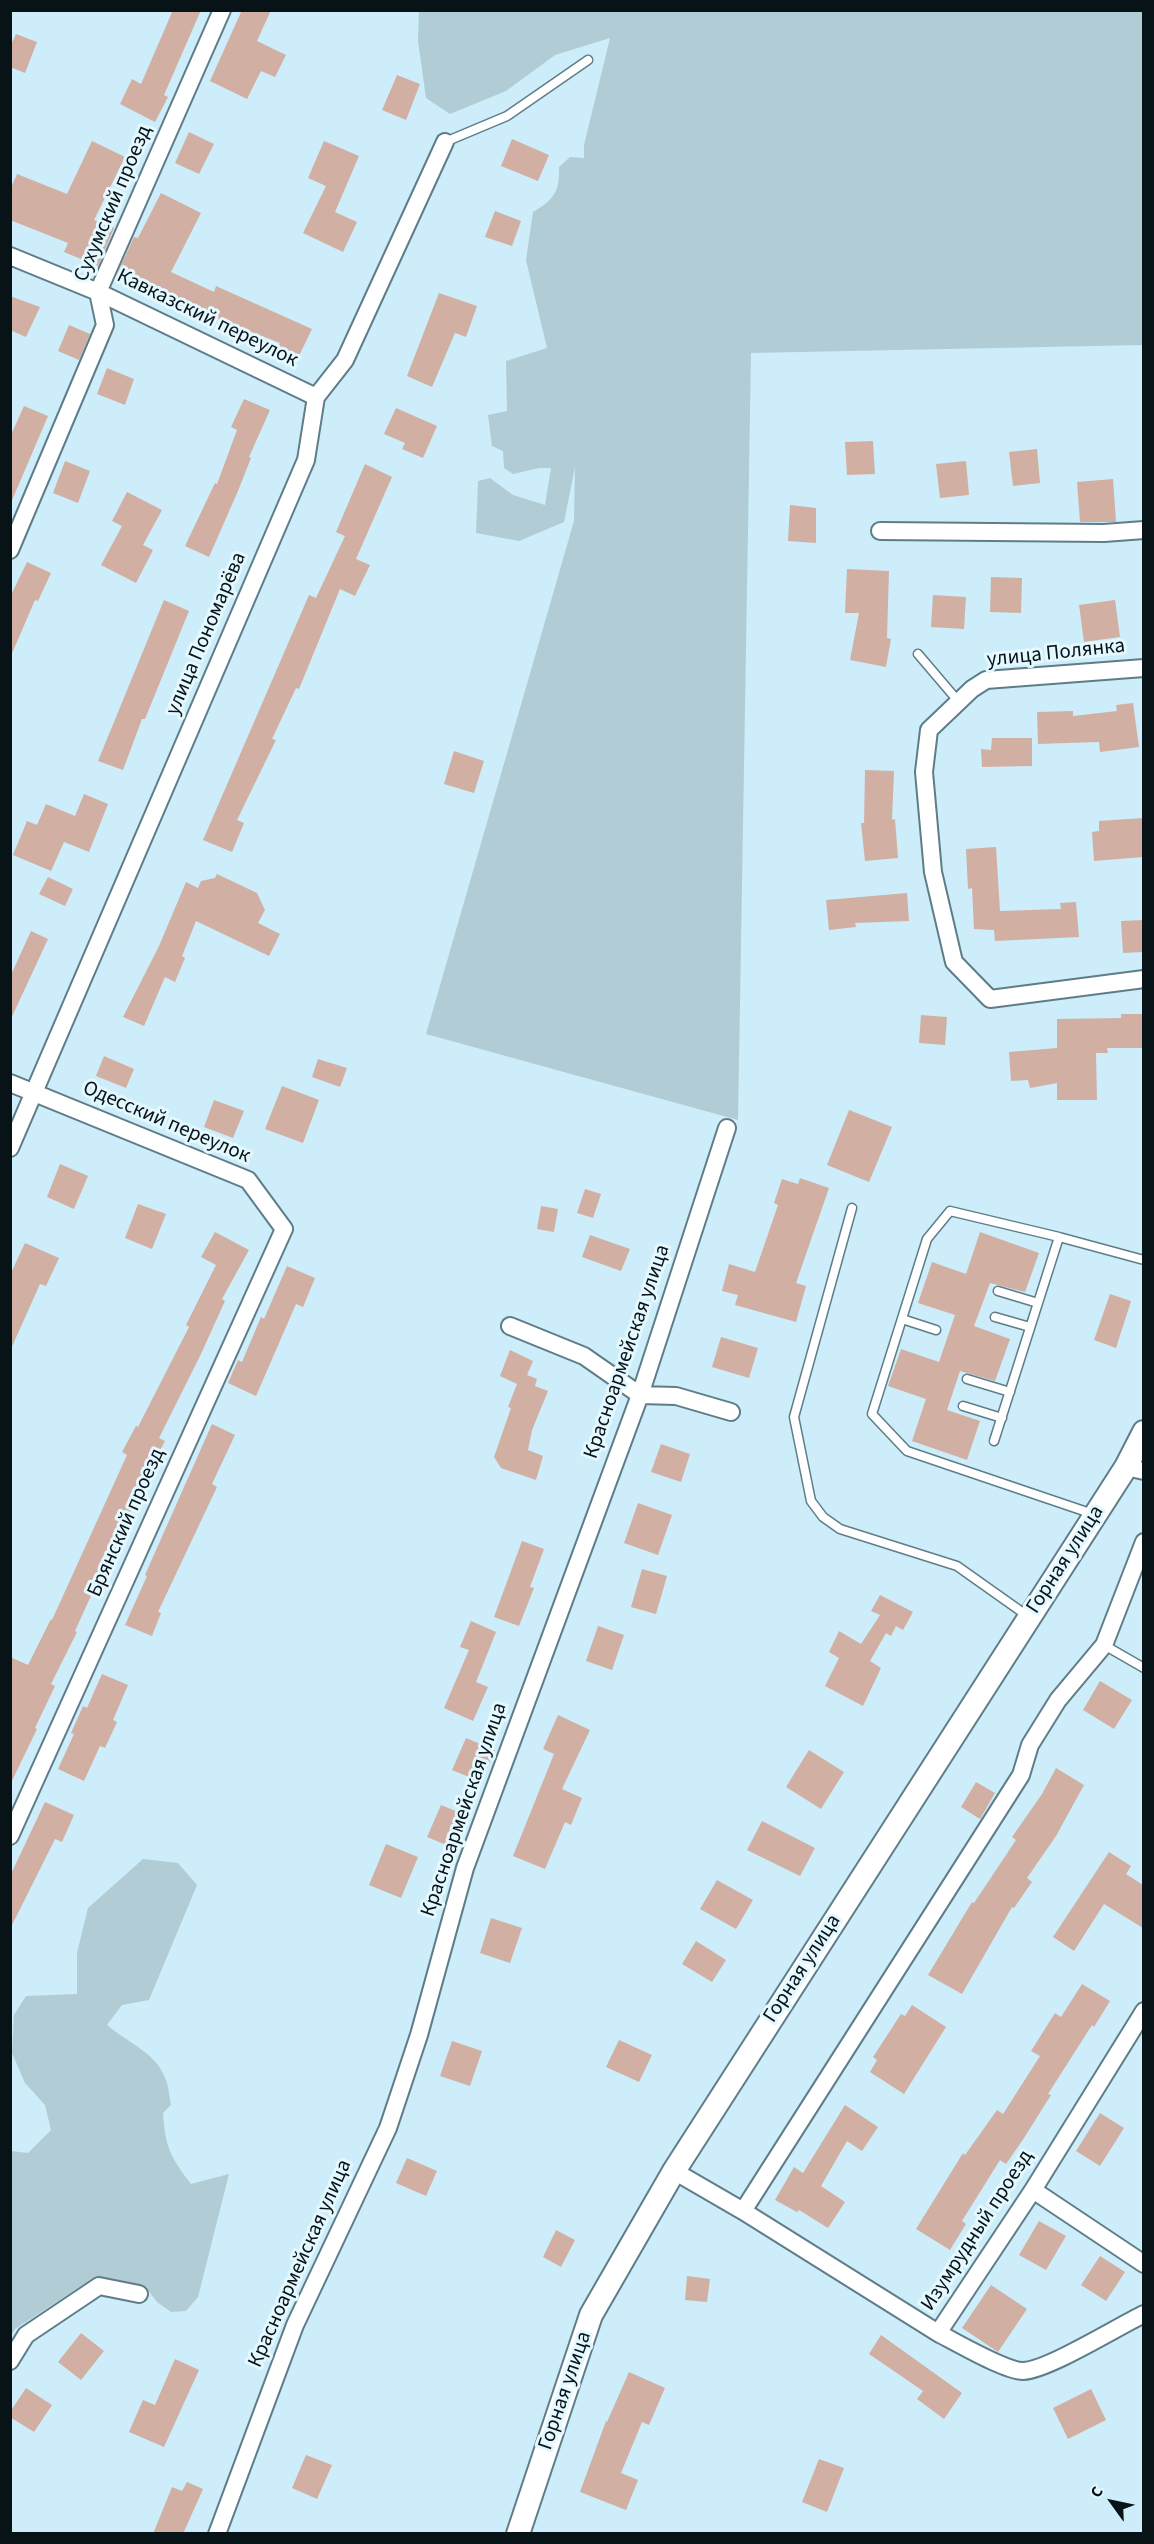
<!DOCTYPE html>
<meta charset="utf-8">
<style>
body{margin:0}
#map{position:relative;width:1154px;height:2544px;overflow:hidden;background:#ccedf9;font-family:"Source Sans 3",sans-serif}
canvas{display:block}
.frame{position:absolute;inset:0;border:12px solid #081317;pointer-events:none}
.north{position:absolute;left:1082px;top:2472px;width:60px;height:60px;-webkit-text-stroke:4px #e4f8ff;paint-order:stroke;rotate:303deg;font-size:16px;font-weight:700;line-height:24px;text-align:center;color:#081317}
.north::after{content:'';display:block;margin:auto;width:21px;height:27px;background:#081317;clip-path:polygon(50% 0,100% 100%,50% 72%,0 100%)}
</style>
<div id="map">
<canvas width="1154" height="2544"></canvas>
<div class="frame"></div>
<div class="north">С</div>
</div>
<script>
const g = document.querySelector('canvas').getContext('2d');
g.lineJoin = 'round';
function fill(path, color) {
  g.fillStyle = color;
  g.fill(path, 'evenodd');
}
function stroke(path, color, width, dash) {
  g.strokeStyle = color;
  g.lineWidth = width;
  g.lineCap = dash ? 'butt' : 'round';
  g.setLineDash(dash || []);
  g.stroke(path);
}
function label(font, color, halo, rows, align = 'center') {
  g.font = font + ' "Source Sans 3",sans-serif';
  g.lineWidth = 6;
  g.setLineDash([]);
  g.textBaseline = 'middle';
  g.strokeStyle = halo;
  g.fillStyle = color;
  for (const [text, x, y, turn = 0] of rows) {
    g.save();
    g.translate(x, y);
    g.rotate((+turn || 0) * Math.PI / 180);
    g.textAlign = isNaN(turn) ? turn : align;
    if (halo) g.strokeText(text, 0, 0);
    g.fillText(text, 0, 0);
    g.restore();
  }
}
const green = new Path2D(`
 M419 11H1143V345L751 353 738 1120 426 1034 574 521 575 467 564 522 519 541 476 533 478 481 490 478 513 495 545 505 551 468H539L513 474 504 468 503 451 492 446 488 415 507 411 506 361 547 348 526 260 533 212C554 200 560 191 559 167L570 157 584 158V145L610 38 555 55 506 91 450 114 426 98 418 41Z
 M143 1859 178 1863 197 1885 149 2000 122 2005 107 2025C126 2042 156 2052 165 2078 169 2086 169 2096 171 2105L163 2113C165 2147 171 2158 191 2184L229 2174 198 2297 186 2311 171 2312 157 2302 145 2286 95 2277 15 2329 11 2336V2151L28 2153 51 2130 45 2105 25 2083 12 2053 14 2015 26 1996 77 1994V1953L88 1908Z`);
const building = new Path2D(`
 M173 10H201L164 95 168 97 155 122 120 104 132 79 141 84Z
 M242 10H271L257 41 286 55 275 77 261 71 247 99 210 81Z
 M16 34 37 42 25 73 10 67V47Z
 M397 75 420 84 406 120 382 110Z
 M189 132 214 144 199 174 175 163Z
 M512 139 549 155 538 181 501 166Z
 M92 141 125 157 94 220 114 228 98 266 64 252 68 243 10 220V190L17 174 67 194Z
 M324 141 359 156 335 212 357 222 343 252 303 233 326 186 308 178Z
 M161 193 201 213 171 272 214 292 216 286 312 329 298 358 277 348 280 343 190 308 189 309 120 279 121 276 117 274 134 237 138 238Z
 M495 211 521 221 512 246 485 237Z
 M439 293 477 306 466 337 455 333 432 387 407 376Z
 M10 296 40 307 26 337 10 330Z
 M69 325 90 334 79 360 58 351Z
 M107 368 134 379 125 405 97 394Z
 M244 399 270 410 249 457 251 458 238 491 209 557 185 546 215 483 217 484 237 430 231 427Z
 M24 406 48 416 10 505V437Z
 M396 408 437 426 423 458 402 449 405 443 384 434Z
 M873 441 875 474 847 475 845 442Z
 M1037 449 1040 483 1013 486 1009 452Z
 M65 461 90 471 78 503 53 493Z
 M966 461 969 495 940 498 936 464Z
 M365 464 392 477 356 559 370 565 355 596 340 589 299 689 296 688 272 739 276 740 237 820 244 823 232 852 203 840 309 595 316 598 345 536 336 532Z
 M1113 479 1116 522H1080L1077 482Z
 M127 492 162 510 143 545 153 550 136 583 101 565 122 526 112 521Z
 M790 505 816 508V543L788 541Z
 M27 562 51 573 38 601 35 600 10 658V597Z
 M847 569 889 571 887 638 891 639 886 667 850 660 859 613H845Z
 M991 577 1022 578 1021 613 990 612Z
 M933 595 966 597 964 629 931 627Z
 M164 600 189 611 145 719H142L123 770 98 761Z
 M1115 600 1120 637 1084 642 1079 605Z
 M1133 703 1139 747 1100 752 1099 742 1038 744 1037 712 1073 711V716L1117 711 1116 705Z
 M992 738H1032V766L982 767 981 749 991 750Z
 M454 751 484 761 474 793 444 784Z
 M865 770 894 771 892 820 895 819 898 858 865 861 861 823H864Z
 M84 794 108 804 89 852 64 842 51 871 13 855 27 821 37 825 46 804 75 816Z
 M1143 818V857L1094 861 1092 832 1099 831V821Z
 M996 847 1000 911 1061 909 1060 903 1076 902 1079 937 995 941 994 930 974 929 972 888 968 889 966 849Z
 M217 874 257 893 265 910 258 923 280 934 269 956 196 921 182 956 185 958 175 982 165 977 144 1026 123 1017 159 946 186 882 198 888 201 881 215 878Z
 M48 877 73 889 65 906 39 894Z
 M907 893 909 921 855 923 856 927 829 930 826 900Z
 M1143 920V952L1123 953 1121 921Z
 M31 931 48 939 10 1021V977Z
 M1121 1014H1143V1048H1107L1108 1053H1096L1097 1100H1057V1083L1030 1088 1028 1080 1011 1081 1009 1052 1057 1048V1019L1121 1018Z
 M921 1015 947 1017 945 1045 919 1043Z
 M104 1056 134 1069 126 1088 96 1076Z
 M318 1059 347 1068 340 1087 312 1077Z
 M282 1086 319 1100 303 1143 265 1129Z
 M214 1100 244 1111 233 1138 204 1127Z
 M849 1110 892 1127 869 1182 827 1165Z
 M60 1164 88 1176 74 1209 47 1197Z
 M800 1178 829 1188 796 1283 806 1286 796 1322 735 1305 738 1295 722 1291 729 1264 755 1272 778 1205 774 1203 782 1179 798 1184Z
 M585 1189 601 1194 593 1218 577 1213Z
 M138 1204 166 1214 152 1249 125 1238Z
 M541 1206 558 1209 554 1232 537 1229Z
 M215 1232 249 1250 222 1299 225 1301 200 1356 159 1438 165 1441 141 1487 120 1536 122 1537 107 1568 104 1567 75 1631 77 1632 51 1684 55 1686 35 1728 37 1729 10 1785V1657L28 1665 51 1619 52 1620 127 1455 122 1452 136 1426 138 1427 189 1327 186 1325 216 1265 201 1257Z
 M980 1232 1039 1253 1025 1292 990 1283 974 1326 1010 1339 995 1381 960 1371 947 1410 980 1421 967 1460 912 1441 926 1399 888 1386 901 1349 939 1362 955 1315 918 1303 932 1262 966 1274Z
 M590 1235 630 1249 621 1271 582 1257Z
 M25 1243 59 1258 46 1286 40 1284 10 1351V1275Z
 M287 1266 315 1278 303 1307 296 1304 256 1396 228 1383 238 1360 242 1362 261 1317 264 1319Z
 M1110 1294 1131 1301 1116 1348 1094 1340Z
 M721 1337 758 1348 749 1378 712 1367Z
 M510 1350 533 1361 527 1375 537 1379 535 1386 548 1391 532 1430 528 1450 543 1456 536 1480 501 1468 494 1457 511 1408 508 1407 517 1384 500 1376Z
 M212 1424 235 1435 212 1484 217 1487 158 1612 161 1613 152 1636 125 1625 147 1576 145 1575Z
 M661 1444 690 1454 681 1482 651 1472Z
 M638 1503 672 1515 658 1555 624 1543Z
 M522 1541 544 1549 530 1587 534 1588 519 1626 494 1617Z
 M642 1569 667 1576 656 1614 631 1607Z
 M880 1595 913 1612 903 1630 896 1626 891 1636 886 1633 870 1661 881 1668 863 1706 825 1686 839 1658 829 1652 839 1631 861 1644 880 1615 871 1611Z
 M471 1621 496 1632 476 1682 488 1687 473 1721 444 1708 469 1650 460 1647Z
 M598 1626 624 1635 612 1670 586 1661Z
 M102 1674 128 1685 113 1720 117 1722 105 1748 100 1746 84 1781 58 1769 74 1734 71 1733 83 1706 87 1708Z
 M1100 1681 1132 1700 1114 1729 1083 1710Z
 M558 1715 590 1730 562 1789 582 1798 571 1825 565 1822 545 1869 513 1856 554 1754 543 1749Z
 M466 1738 495 1750 481 1782 452 1770Z
 M809 1750 844 1772 821 1809 786 1787Z
 M1056 1768 1084 1785 1056 1836 1027 1878 1032 1882 1014 1908 1012 1907 962 1994 928 1975 972 1902 974 1903 1016 1840 1012 1837 1042 1794Z
 M976 1782 995 1793 980 1819 961 1807Z
 M45 1802 74 1815 62 1842 55 1839 10 1929V1876Z
 M441 1805 470 1817 456 1849 427 1837Z
 M762 1821 815 1848 800 1876 747 1850Z
 M386 1844 418 1857 401 1898 369 1885Z
 M1109 1852 1131 1866 1126 1874 1143 1885V1928L1104 1904 1074 1951 1053 1937Z
 M717 1880 753 1900 736 1929 700 1909Z
 M491 1918 522 1928 510 1963 480 1953Z
 M696 1941 726 1960 712 1982 682 1964Z
 M1082 1984 1110 2001 1094 2027 1092 2025 1048 2094 1051 2095 1024 2138 1006 2164 1000 2160 962 2221 966 2224 950 2250 916 2229 963 2153 965 2155 997 2110 1003 2114 1040 2056 1031 2051 1055 2013 1061 2017Z
 M912 2005 946 2027 904 2094 870 2072 877 2060 873 2057 901 2014 905 2016Z
 M619 2040 652 2055 639 2082 606 2067Z
 M452 2041 482 2051 470 2086 440 2076Z
 M845 2105 878 2127 862 2151 847 2141 821 2186 845 2202 828 2228 799 2210 797 2212 775 2200 794 2167 803 2173Z
 M1100 2113 1124 2128 1100 2166 1076 2151Z
 M407 2158 437 2171 426 2196 396 2183Z
 M1039 2221 1066 2236 1046 2270 1019 2255Z
 M556 2230 575 2240 561 2267 543 2257Z
 M1100 2256 1125 2272 1106 2301 1081 2285Z
 M687 2276 710 2279 707 2302 685 2300Z
 M991 2285 1027 2309 998 2352 962 2328Z
 M81 2333 104 2351 81 2380 58 2362Z
 M881 2335 962 2393 944 2419 917 2399 923 2391 869 2354Z
 M175 2359 199 2370 164 2447 129 2432 143 2400 155 2405Z
 M629 2372 665 2388 649 2425 642 2422 621 2473 638 2480 626 2510 580 2492 606 2421 607 2422Z
 M26 2388 52 2405 34 2432 10 2417V2412Z
 M1091 2389 1106 2420 1068 2439 1053 2408Z
 M306 2455 332 2465 317 2499 292 2488Z
 M819 2459 844 2468 827 2512 802 2502Z
 M187 2482 203 2489 183 2534H153L172 2487 182 2491Z`);
const lane = new Path2D(`
 M445 142 507 116 588 60
 M918 654 958 701
 M852 1208 794 1417 811 1501 823 1517 840 1529 957 1566 1029 1617
 M1059 1237 950 1211 927 1239 872 1414 907 1451 1093 1514
 M998 1291 1038 1303
 M995 1317 1030 1327
 M902 1319 936 1330
 M967 1379 1010 1392
 M963 1406 1002 1418
 M994 1441 1059 1237 1144 1260
 M1104 1645 1144 1668`);
const street = new Path2D(`
 M10 256 98 292 316 397
 M880 531 1104 533 1144 530
 M10 550 105 325 98 292 222 10
 M1144 668 986 680 972 689 929 730 924 772 933 872 954 962 990 999 1144 979
 M10 1083 248 1180 284 1229 10 1836
 M10 1148 306 460 316 397 345 360 445 142
 M510 1326 584 1356 640 1395 676 1396 731 1412
 M1126 1467 1144 1471
 M674 2171 743 2211 938 2333 1033 2190 1144 2011
 M1033 2190 1144 2264
 M743 2211 1021 1775 1030 1745 1058 1700 1104 1645 1144 1542
 M938 2333C956 2342 1005 2371 1023 2371 1048 2370 1117 2327 1144 2314
 M10 2361 26 2335 99 2286 139 2294
 M217 2534 295 2325 388 2128 419 2035 465 1868 640 1395 727 1128`);
const secondary = new Path2D(`
 M518 2534 591 2315 674 2171 1126 1467 1144 1432`);
const streetNames = [
 ["Сухумский проезд",114,204,-67],
 ["Кавказский переулок",207,319,26],
 ["улица Пономарёва",207,634,-67],
 ["улица Полянка",1056,654,-6],
 ["Одесский переулок",166,1123,23],
 ["Красноармейская улица",628,1352,-71],
 ["Брянский проезд",127,1523,-66],
 ["Горная улица",1066,1560,-57],
 ["Красноармейская улица",465,1810,-71],
 ["Горная улица",803,1969,-57],
 ["Изумрудный проезд",978,2231,-57],
 ["Красноармейская улица",301,2264,-66],
 ["Горная улица",566,2391,-71]
];
fill(green, '#b2ccd5');
fill(building, '#d1b0a3');
stroke(lane, '#5f7d88', 11);
stroke(street, '#5f7d88', 20);
stroke(secondary, '#5f7d88', 26);
stroke(lane, '#fff', 8);
stroke(street, '#fff', 16);
stroke(secondary, '#fff', 22);
label('21px', '#081317', '#e4f8ff', streetNames);
</script>
